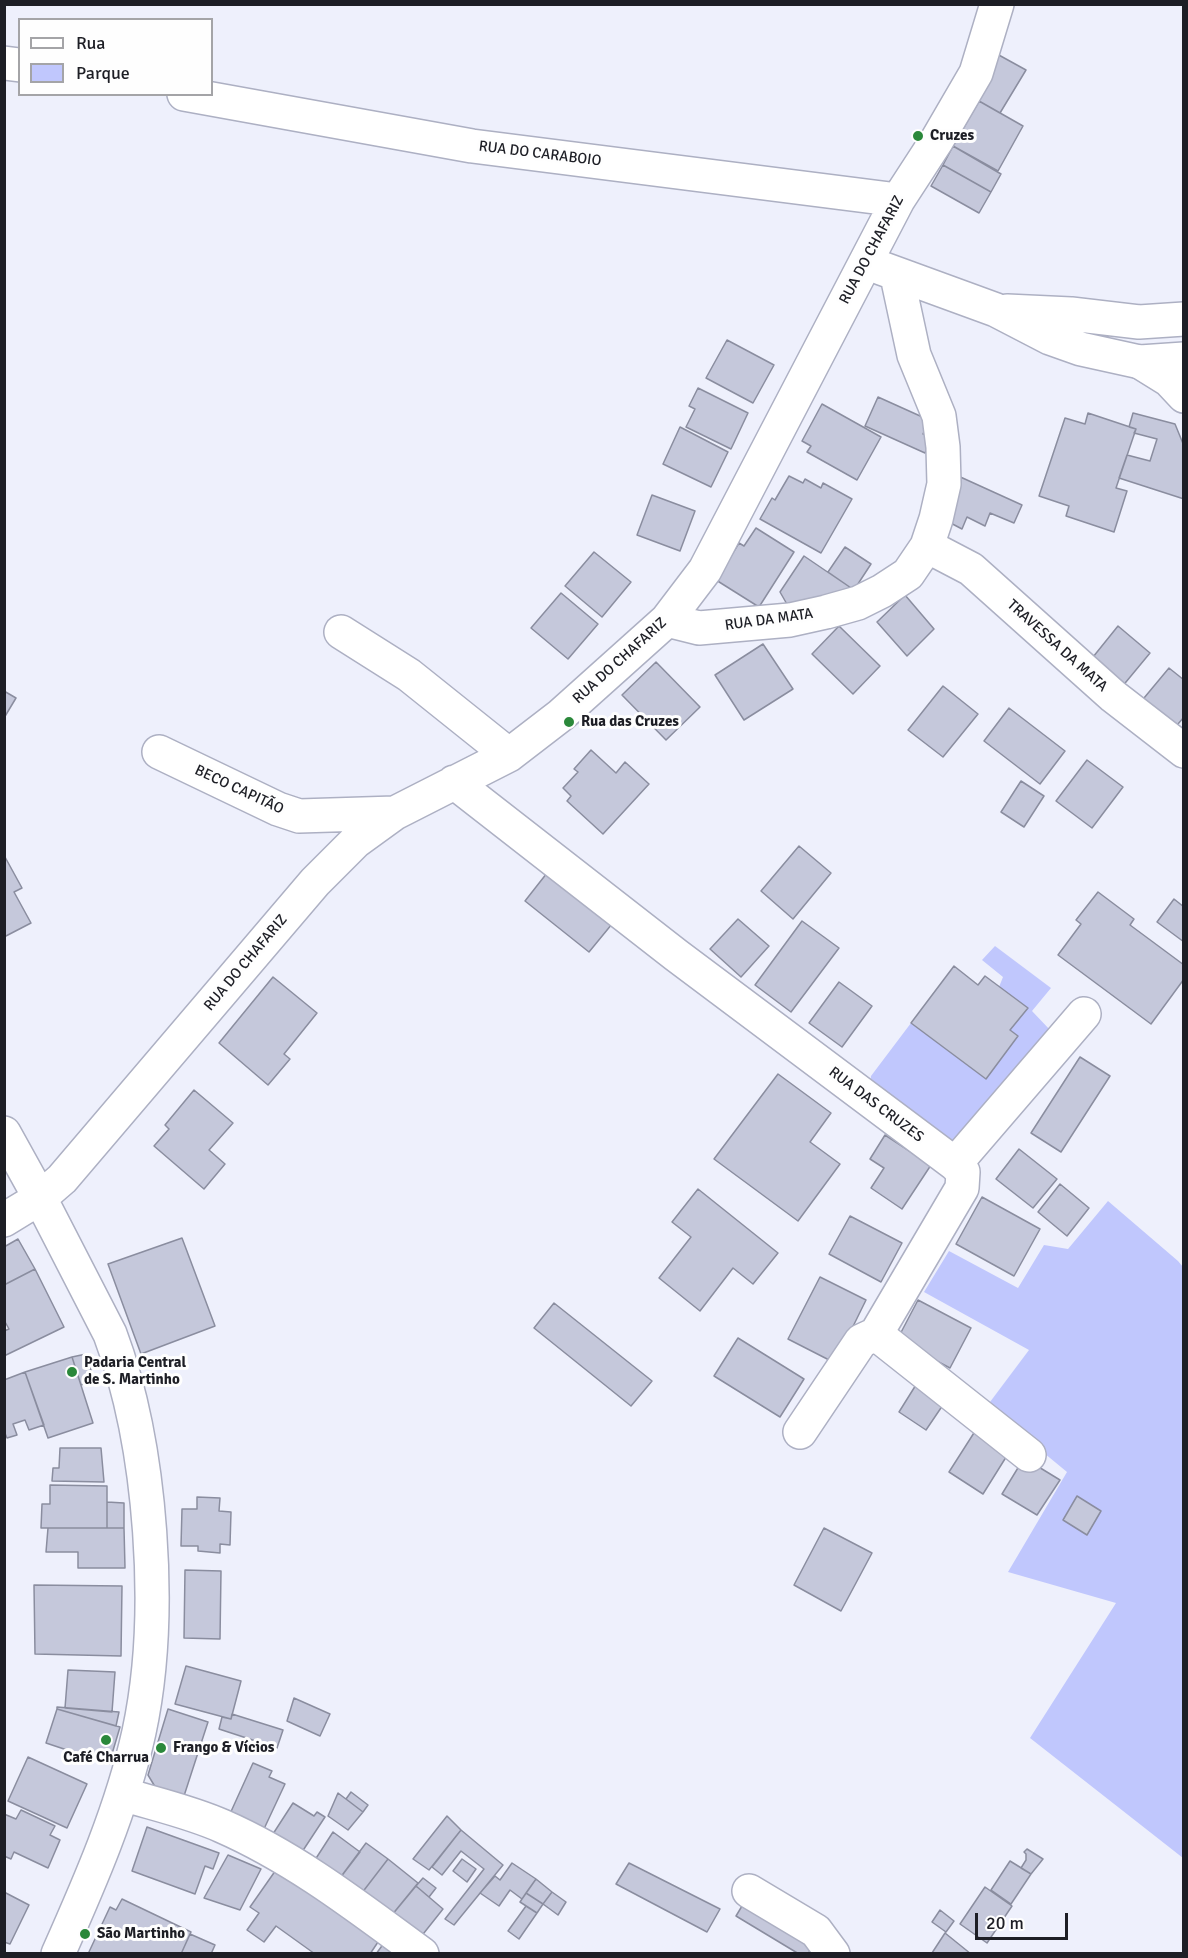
<!DOCTYPE html>
<meta charset="utf-8">
<style>
body{margin:0}
#map{position:relative;width:1188px;height:1958px;overflow:hidden;background:#eef0fc;font-family:Signika,sans-serif}
canvas{display:block}
.frame{position:absolute;inset:0;border:6px solid #1d1e25;pointer-events:none}
.legend{position:absolute;left:18px;top:18px;width:195px;height:78px;box-sizing:border-box;background:#fefefe;border:2px solid #a4a4a7;margin:0;padding:8px 10px;list-style:none;font-size:18px;color:#1d1e25}
.legend li{display:flex;align-items:center;gap:12px;height:30px}
.legend b{width:30px;border:2px solid #a4a4a7}
.scale{position:absolute;left:975px;top:1913px;width:93px;height:27px;box-sizing:border-box;border:3px solid #1d1e25;border-top:0;padding-left:8px;font-size:18px;line-height:21px;white-space:nowrap;color:#1d1e25;-webkit-text-stroke:4px #fefefe;paint-order:stroke}
</style>
<div id="map">
<canvas width="1188" height="1958"></canvas>
<div class="frame"></div>
<ul class="legend">
<li><b style="height:8px;background:#fff"></b>Rua</li>
<li><b style="height:16px;background:#c0c7fd"></b>Parque</li>
</ul>
<div class="scale">20 m</div>
</div>
<script>
const g = document.querySelector('canvas').getContext('2d');
g.lineJoin = 'round';
function fill(path, color) {
  g.fillStyle = color;
  g.fill(path, 'evenodd');
}
function stroke(path, color, width, dash) {
  g.strokeStyle = color;
  g.lineWidth = width;
  g.lineCap = dash ? 'butt' : 'round';
  g.setLineDash(dash || []);
  g.stroke(path);
}
function label(font, color, halo, rows, align = 'center') {
  g.font = font + ' Signika,sans-serif';
  g.lineWidth = 6;
  g.setLineDash([]);
  g.textBaseline = 'middle';
  g.strokeStyle = halo;
  g.fillStyle = color;
  for (const [text, x, y, turn = 0] of rows) {
    g.save();
    g.translate(x, y);
    g.rotate((+turn || 0) * Math.PI / 180);
    g.textAlign = isNaN(turn) ? turn : align;
    if (halo) g.strokeText(text, 0, 0);
    g.fillText(text, 0, 0);
    g.restore();
  }
}
const green = new Path2D(`
 M995 946 1051 988 1032 1011 1051 1031 949 1144 870 1085 871 1076 911 1023 986 1079 1018 1036 1010 1030 1027 1008 999 987 1003 977 982 960Z
 M1108 1201 1178 1261 1183 1267V1858L1030 1738 1116 1603 1008 1572 1067 1472 987 1406 1029 1350 924 1292 949 1251 1018 1288 1044 1245 1068 1249Z`);
const building = new Path2D(`
 M997 54 1026 70 1000 113 979 101Z
 M979 101 1023 126 998 171 953 146Z
 M953 146 1001 174 991 192 943 165Z
 M943 165 991 192 979 213 931 186Z
 M727 340 774 365 753 403 706 378Z
 M698 388 748 413 731 449 686 427 695 409 689 406Z
 M878 397 929 420 923 434 932 437 925 453 865 426Z
 M822 404 881 437 857 480 807 452 811 446 802 441Z
 M1088 413 1136 429 1116 488 1127 491 1114 532 1066 516 1069 506 1039 496 1065 418 1085 424Z
 M1133 413 1175 424 1184 446V499L1119 478 1127 455 1150 461 1157 439 1134 433 1136 429 1129 427Z
 M680 427 728 452 711 487 663 464Z
 M956 475 1022 505 1014 523 990 513 985 526 967 517 962 529 943 519Z
 M789 476 803 483 805 479 821 488 823 483 852 499 821 553 760 519 772 498 775 500Z
 M652 495 695 511 680 551 637 535Z
 M756 528 794 552 759 607 716 580 739 543 744 546Z
 M845 547 871 564 854 590 828 572Z
 M594 552 631 582 602 617 565 586Z
 M804 556 854 590 792 613 780 592Z
 M561 593 598 624 568 659 531 628Z
 M905 595 934 629 907 656 877 622Z
 M839 626 880 666 853 694 812 654Z
 M1118 626 1150 653 1121 688 1089 662Z
 M763 644 793 689 744 720 715 675Z
 M656 662 700 707 666 740 622 695Z
 M1169 668 1184 680V717L1172 731 1139 704Z
 M943 686 978 714 943 757 908 730Z
 M4 691 16 698 4 718Z
 M1009 708 1065 751 1040 784 984 741Z
 M591 750 616 773 625 762 649 784 603 834 567 801 571 796 563 788 578 772 574 769Z
 M1087 760 1123 787 1092 828 1056 801Z
 M1021 781 1044 796 1024 827 1001 812Z
 M799 846 831 873 793 919 761 891Z
 M5 857 22 888 14 892 31 923 4 937Z
 M547 873 612 924 589 952 525 901Z
 M1098 892 1134 919 1130 925 1184 965V979L1151 1024 1058 955 1081 924 1076 920Z
 M1174 899 1184 907V942L1157 922Z
 M738 919 769 946 741 977 710 949Z
 M802 921 839 948 791 1012 755 985Z
 M954 966 978 985 985 976 1028 1008 1010 1030 1018 1036 986 1079 911 1023Z
 M273 977 317 1013 284 1054 290 1059 268 1085 219 1043Z
 M839 982 872 1006 842 1047 809 1023Z
 M1080 1057 1110 1076 1061 1152 1031 1133Z
 M778 1074 831 1113 810 1142 840 1164 798 1221 714 1159Z
 M194 1090 233 1123 209 1150 225 1164 204 1189 154 1146 169 1129 165 1125Z
 M885 1135 931 1165 902 1209 871 1188 884 1168 870 1159Z
 M1019 1149 1057 1179 1033 1208 996 1179Z
 M1060 1184 1089 1208 1067 1236 1038 1212Z
 M698 1189 778 1253 753 1284 733 1268 700 1311 659 1278 691 1237 672 1222Z
 M982 1197 1040 1229 1014 1276 956 1244Z
 M850 1216 902 1243 881 1282 829 1254Z
 M182 1238 215 1326 141 1354 108 1264Z
 M18 1239 35 1269 4 1285V1247Z
 M35 1269 64 1327 4 1356V1331L9 1329 4 1320V1285Z
 M820 1277 866 1300 835 1363 788 1339Z
 M918 1300 971 1328 950 1368 897 1340Z
 M554 1303 652 1381 631 1406 534 1328Z
 M738 1338 804 1379 780 1417 714 1376Z
 M86 1354 94 1380 81 1385 72 1357Z
 M72 1357 93 1423 48 1438 25 1372Z
 M25 1372 44 1425 29 1430 25 1420 13 1424 17 1435 7 1438 4 1431V1380Z
 M919 1380 947 1399 926 1430 899 1412Z
 M979 1425 1013 1446 983 1494 949 1472Z
 M60 1448H101L104 1482 52 1481 53 1468H59Z
 M1024 1458 1060 1480 1037 1515 1002 1494Z
 M50 1485 107 1486V1528H41L42 1504H50Z
 M1077 1496 1101 1511 1087 1535 1063 1520Z
 M197 1497 220 1498 219 1511 231 1512 230 1545 220 1544V1553L198 1551V1546H181L182 1509H197Z
 M107 1502 124 1503V1528H107Z
 M48 1528H124L125 1568H78V1552H46Z
 M824 1528 872 1553 841 1611 794 1585Z
 M185 1570 221 1571 220 1639 184 1638Z
 M34 1585 122 1586 121 1656 35 1654Z
 M186 1666 241 1681 231 1719 175 1704Z
 M68 1670 115 1672 112 1712 65 1708Z
 M294 1698 330 1714 320 1736 287 1721Z
 M57 1707 119 1712 116 1726 57 1709Z
 M57 1709 120 1727 109 1764 46 1743Z
 M168 1709 208 1722 183 1799 157 1790 148 1775Z
 M232 1714 283 1730 277 1748 219 1729 222 1717 231 1719Z
 M28 1757 87 1784 67 1828 8 1801Z
 M253 1763 272 1771 269 1777 285 1784 263 1831 229 1816Z
 M351 1792 368 1805 363 1812 346 1799Z
 M338 1793 363 1812 348 1830 328 1816Z
 M293 1803 314 1816 317 1812 325 1817 300 1855 271 1837Z
 M21 1810 55 1826 50 1835 60 1840 48 1868 14 1852 11 1859 4 1856V1814L16 1819Z
 M447 1816 461 1830 429 1870 413 1859Z
 M147 1827 219 1853 213 1869 205 1866 195 1894 132 1871Z
 M461 1830 503 1865 454 1925 445 1919 484 1869 461 1851 442 1875 432 1867Z
 M333 1832 360 1852 337 1882 313 1863Z
 M366 1843 388 1859 358 1898 337 1882Z
 M1027 1849 1043 1859 1031 1874 1021 1868 1026 1860V1854L1024 1852Z
 M228 1855 261 1869 240 1910 204 1898Z
 M388 1859 418 1883 387 1921 358 1898Z
 M462 1859 476 1869 467 1882 453 1871Z
 M1010 1861 1031 1874 1011 1904 991 1890Z
 M512 1863 536 1879 522 1899 510 1890 499 1906 480 1893 495 1876 500 1880Z
 M629 1863 720 1909 707 1932 616 1884Z
 M278 1867 380 1939 370 1954H315L276 1926 264 1942 247 1930 259 1913 250 1907Z
 M423 1878 436 1888 429 1897 416 1886Z
 M536 1879 552 1892 543 1904 526 1893Z
 M416 1886 443 1909 416 1943 387 1921Z
 M985 1887 1012 1906 987 1943 960 1924Z
 M4 1892 29 1905 10 1944 4 1942Z
 M552 1892 566 1902 558 1915 543 1904Z
 M526 1893 543 1904 537 1913 520 1902Z
 M122 1899 191 1932 181 1954H88L110 1907 116 1910Z
 M745 1901 815 1943 808 1954H799L736 1916Z
 M526 1906 537 1913 519 1939 508 1931Z
 M940 1910 954 1921 946 1932 932 1922Z
 M945 1933 971 1954 932 1953Z
 M190 1934 215 1945 211 1954H181Z
 M384 1943 400 1954H376Z`);
const minor = new Path2D(`
 M4 63 20 65
 M184 94 472 146 898 200
 M881 268 996 310 1050 338 1081 349 1140 362 1184 359
 M1007 311 1071 314 1139 322 1184 319
 M927 546 971 569 1113 696 1184 751
 M667 620 699 628 790 620 826 612 858 603 882 591 908 574 927 546 936 519 944 484 943 447 939 416 914 355 897 276
 M341 632 409 675 509 755
 M159 752 278 809 299 816 395 813
 M454 782 676 955 955 1164
 M4 1133 40 1198 110 1334C152 1446 164 1616 139 1732 122 1809 90 1882 58 1954
 M4 1220 40 1198 62 1179 315 882 355 842 395 813 509 755 561 715 667 620 705 570 898 200 937 140 976 73 997 4
 M876 1334 1029 1455
 M800 1432 861 1341 876 1334 962 1188 963 1172 955 1164 1084 1014
 M122 1794C155 1804 191 1812 222 1826 295 1858 358 1907 422 1954
 M749 1891 816 1931 833 1954`);
const highway = new Path2D(`
 M1140 362 1169 380 1184 396`);
const markers = [
 [918,136,6,"#2a883a"],
 [569,722,6,"#2a883a"],
 [72,1372,6,"#2a883a"],
 [106,1740,6,"#2a883a"],
 [161,1748,6,"#2a883a"],
 [85,1934,6,"#2a883a"]
];
const poiNames = [
 ["Cruzes",930,136],
 ["Rua das Cruzes",581,722],
 ["Padaria Central",84,1363],
 ["de S. Martinho",84,1380],
 ["Frango & Vícios",173,1748],
 ["Café Charrua",106,1758,"center"],
 ["São Martinho",97,1934]
];
const streetNames = [
 ["RUA DO CARABOIO",540,154,7],
 ["RUA DO CHAFARIZ",872,250,-62],
 ["RUA DA MATA",769,620,-8],
 ["TRAVESSA DA MATA",1057,646,42],
 ["RUA DO CHAFARIZ",620,661,-42],
 ["BECO CAPITÃO",239,790,25],
 ["RUA DO CHAFARIZ",246,963,-50],
 ["RUA DAS CRUZES",876,1105,37]
];
fill(green, '#c0c7fd');
fill(building, '#c5c8db');
stroke(building, '#8a8d9f', 1.5);
stroke(minor, '#adb0c3', 36);
stroke(highway, '#adb0c3', 36);
stroke(minor, '#fff', 33);
stroke(highway, '#fff', 33);
for (const [x, y, r, color] of markers) {
  const dot = new Path2D();
  dot.arc(x, y, r, 0, 2 * Math.PI);
  g.fillStyle = color;
  g.fill(dot);
  stroke(dot, '#fefefe', 2);
}
label('bold 15px', '#1d1e25', '#fefefe', poiNames, 'left');
label('15px', '#1d1e25', '#fefefe', streetNames);
</script>
